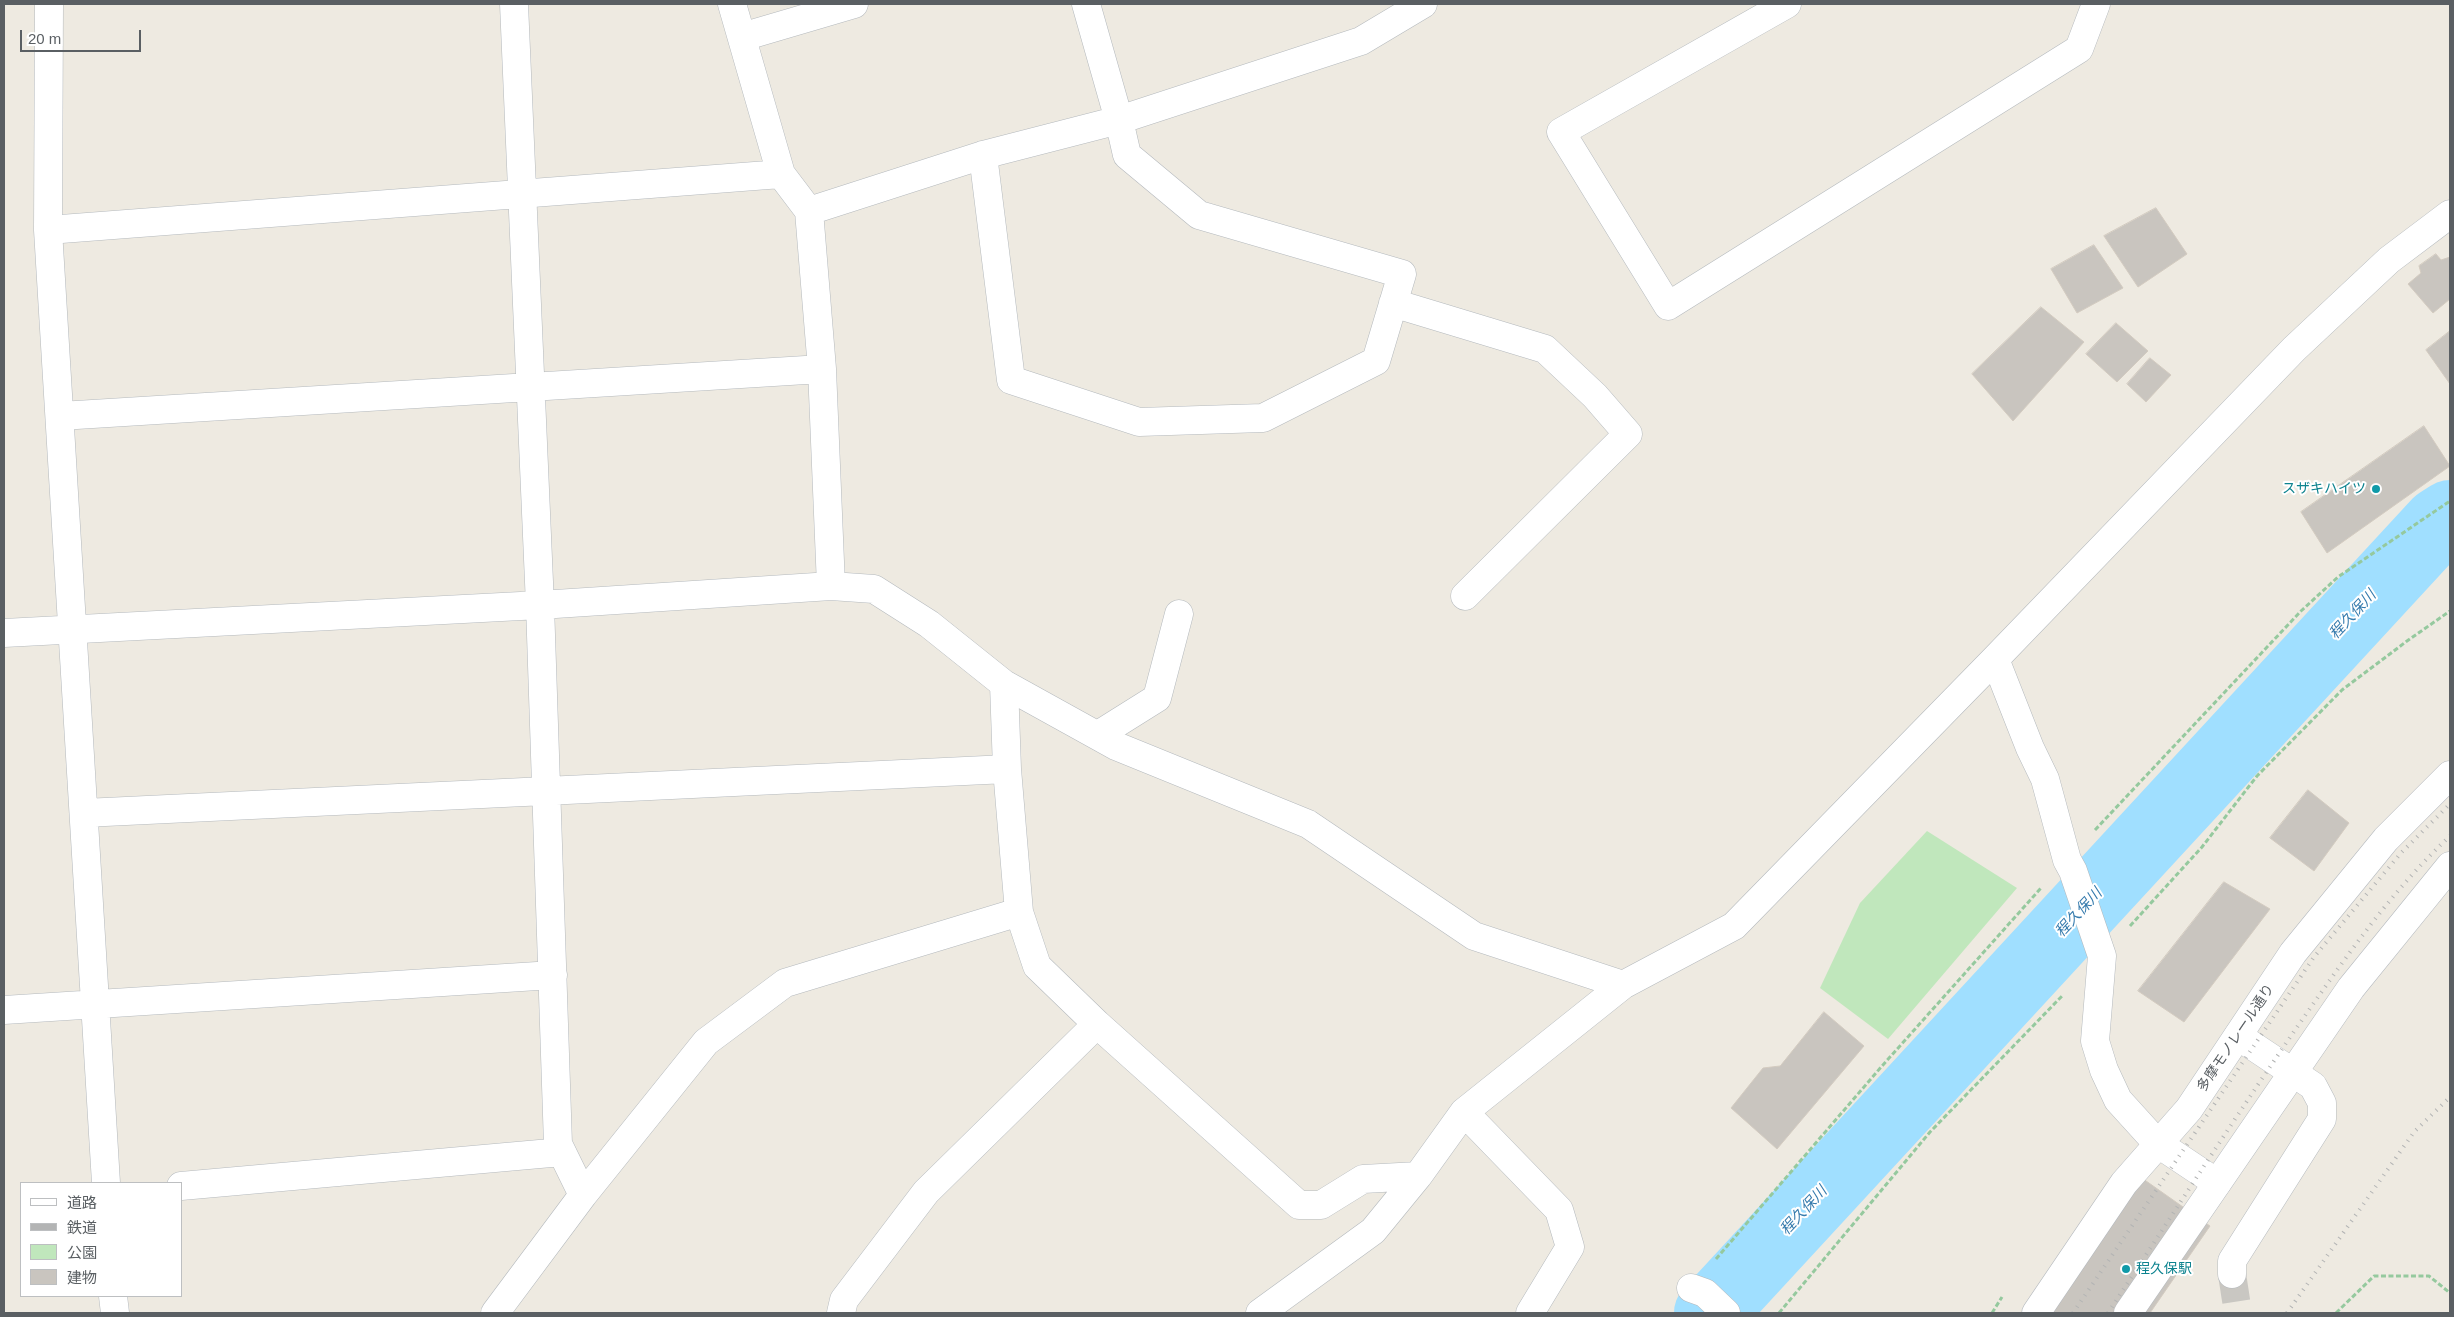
<!DOCTYPE html>
<meta charset="utf-8">
<style>
body{margin:0}
#map{position:relative;width:2454px;height:1317px;overflow:hidden;background:#eeeae1;font-family:Arial,"Noto Sans JP",sans-serif}
canvas{display:block}
.frame{position:absolute;inset:0;border:5px solid #5a5f63;pointer-events:none}
.legend{position:absolute;left:20px;top:1182px;width:162px;height:115px;box-sizing:border-box;background:#fff;border:1px solid #bdbfc1;margin:0;padding:6px 9px;list-style:none;font-size:15px;color:#5a5f63}
.legend li{display:flex;align-items:center;gap:10px;height:25px}
.legend b{width:25px;border:1px solid #bdbfc1}
.scale{position:absolute;left:20px;top:30px;width:121px;height:22px;box-sizing:border-box;border:2px solid #5a5f63;border-top:0;padding-left:6px;font-size:15px;line-height:18px;white-space:nowrap;color:#5a5f63;-webkit-text-stroke:4px #fff;paint-order:stroke}
</style>
<div id="map">
<canvas width="2454" height="1317"></canvas>
<div class="frame"></div>
<ul class="legend">
<li><b style="height:6px;background:#fff"></b>道路</li>
<li><b style="height:6px;background:#b3b4b4"></b>鉄道</li>
<li><b style="height:14px;background:#c0e7bc"></b>公園</li>
<li><b style="height:14px;background:#c9c5bf"></b>建物</li>
</ul>
<div class="scale">20 m</div>
</div>
<script>
const g = document.querySelector('canvas').getContext('2d');
g.lineJoin = 'round';
function fill(path, color) {
  g.fillStyle = color;
  g.fill(path, 'evenodd');
}
function stroke(path, color, width, dash) {
  g.strokeStyle = color;
  g.lineWidth = width;
  g.lineCap = dash ? 'butt' : 'round';
  g.setLineDash(dash || []);
  g.stroke(path);
}
function label(font, color, halo, rows, align = 'center') {
  g.font = font + ' Arial,"Noto Sans JP",sans-serif';
  g.lineWidth = 4;
  g.setLineDash([]);
  g.textBaseline = 'middle';
  g.strokeStyle = halo;
  g.fillStyle = color;
  for (const [text, x, y, turn = 0] of rows) {
    g.save();
    g.translate(x, y);
    g.rotate((+turn || 0) * Math.PI / 180);
    g.textAlign = isNaN(turn) ? turn : align;
    if (halo) g.strokeText(text, 0, 0);
    g.fillText(text, 0, 0);
    g.restore();
  }
}
const green = new Path2D(`
 M1927 831 2017 888 1888 1039 1820 988 1860 903Z`);
const river = new Path2D(`
 M1710 1313 2439 523 2450 516`);
const building = new Path2D(`
 M2156 208 2187 254 2138 287 2104 236Z
 M2094 245 2123 288 2077 313 2051 269Z
 M2436 254 2441 260 2450 257V299L2433 313 2408 284 2421 273 2419 266Z
 M2041 307 2084 342 2013 421 1972 374Z
 M2116 323 2148 351 2117 382 2086 354Z
 M2450 331V384L2426 350Z
 M2150 358 2171 375 2146 402 2127 384Z
 M2424 426 2450 466 2327 553 2301 512Z
 M2308 790 2349 823 2314 871 2270 838Z
 M2224 882 2270 909 2184 1022 2138 991Z
 M1824 1012 1864 1046 1777 1149 1731 1108 1763 1068 1780 1066Z
 M2139 1176 2210 1226 2150 1313H2042Z`);
const streetTunnel = new Path2D(`
 M2232 1274 2238 1313`);
const path = new Path2D(`
 M2095 830 2301 611 2338 577 2450 501
 M2130 926 2202 847 2257 776 2342 690 2407 641 2450 611
 M1716 1259 1882 1066 2041 888
 M1779 1313 1930 1132 2063 995
 M1992 1313 2002 1297
 M2336 1313 2374 1276H2429L2450 1293`);
const street = new Path2D(`
 M49 4 48 230 106 1183
 M514 4 540 605 558 1144 583 1195
 M732 4 781 174 809 211 822 369 831 586
 M1787 4 1561 132 1668 306 2079 49 2096 4
 M742 37 854 4
 M983 155 1011 380 1139 422 1263 418 1376 361 1402 274 1199 215 1127 155 1119 120 1086 4
 M809 211 983 155 1119 120 1361 41 1423 4
 M48 230 781 174
 M1393 303 1545 349 1595 396 1628 434 1465 596
 M60 416 822 369
 M4 633 540 605 831 586 874 589 929 624 1004 684 1007 769 1019 912
 M1995 659 2030 748 2045 779 2067 860 2073 871 2102 956 2095 1041 2104 1070 2118 1100 2157 1143 2217 1183
 M1004 684 1116 746 1308 824 1474 936 1623 985
 M1098 735 1157 698 1179 614
 M84 813 1007 769
 M4 1010 553 975
 M1464 1112 1559 1210 1570 1247 1530 1313
 M181 1186 562 1152
 M2232 1274V1261L2322 1119V1103L2313 1086 2238 1036
 M1691 1288 1705 1293 1726 1313
 M113 1296 115 1313
 M495 1313 583 1195 706 1042 785 983 1019 912 1037 966 1097 1024 1299 1205H1321L1363 1179 1418 1176
 M841 1313 844 1300 926 1192 1097 1024
 M1260 1313 1373 1231 1418 1176 1464 1112 1623 985 1734 926 1995 659 2294 349 2389 260 2450 214`);
const secondary = new Path2D(`
 M2036 1313 2124 1183 2189 1109 2293 953 2386 839 2450 775
 M2128 1313 2351 988 2450 866`);
const rail = new Path2D(`
 M2073 1313 2314 957 2401 853 2450 804
 M2108 1313C2169 1220 2230 1125 2293 1033 2341 964 2389 893 2450 836
 M2287 1313 2414 1132 2450 1097`);
const markers = [
 [2376,489,5,"#0f9aa8"],
 [2126,1269,5,"#0f9aa8"]
];
const cultureNames = [
 ["スザキハイツ",2366,489],
 ["程久保駅",2136,1269,"left"]
];
const streetNames = [
 ["多摩モノレール通り",2236,1038,-56]
];
const waterNames = [
 ["程久保川",2353,615,-47],
 ["程久保川",2079,913,-47],
 ["程久保川",1804,1211,-47]
];
fill(green, '#c0e7bc');
stroke(river, '#a0dfff', 72);
fill(building, '#c9c5bf');
stroke(building, '#d3cbc0', 1);
stroke(streetTunnel, '#c9c7c2', 28, [28, 14]);
stroke(street, '#b4b9bd', 29);
stroke(secondary, '#b5babf', 29);
stroke(path, '#95c99e', 3, [5, 2.5]);
stroke(street, '#fff', 28);
stroke(secondary, '#fff', 28);
stroke(rail, '#b3b4b4', 4, [1, 6]);
for (const [x, y, r, color] of markers) {
  const dot = new Path2D();
  dot.arc(x, y, r, 0, 2 * Math.PI);
  g.fillStyle = color;
  g.fill(dot);
  stroke(dot, '#fff', 2);
}
label('14px', '#0d838f', '#fff', cultureNames, 'right');
label('14px', '#5a5f63', '#fff', streetNames);
label('italic 15px', '#367bad', '#fff', waterNames);
</script>
